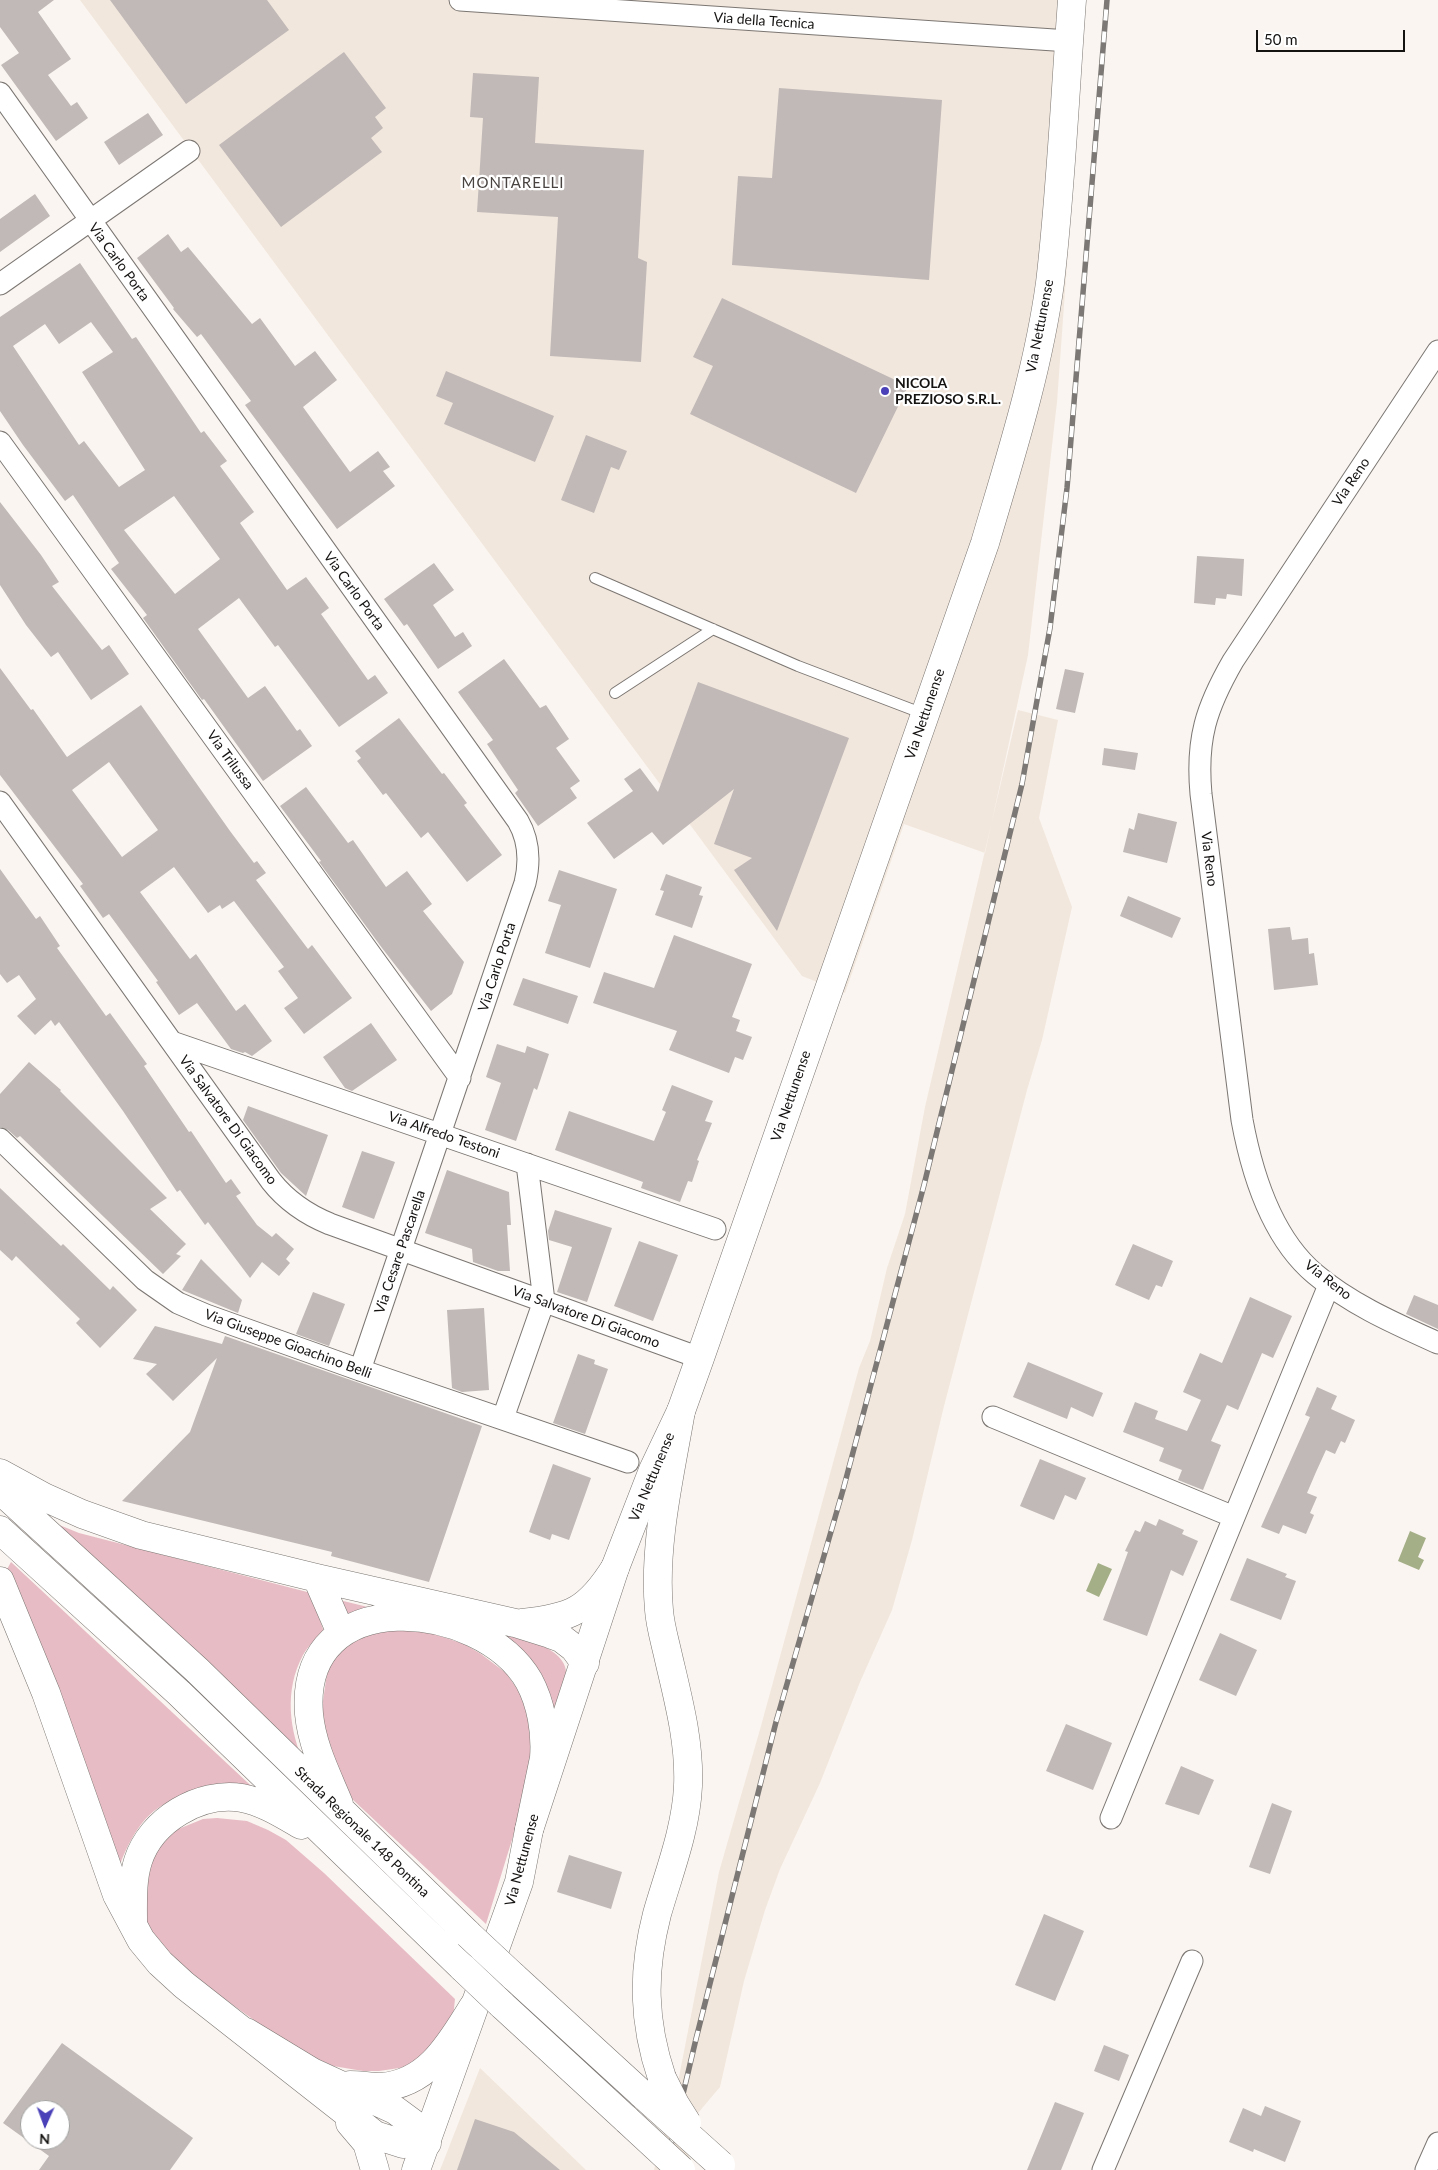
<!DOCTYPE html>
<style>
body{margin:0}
#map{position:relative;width:1438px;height:2170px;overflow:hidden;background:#faf5f0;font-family:Lato,sans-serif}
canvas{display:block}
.north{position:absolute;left:20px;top:2100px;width:50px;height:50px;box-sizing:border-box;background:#fff;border:1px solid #a1a1a0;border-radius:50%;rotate:182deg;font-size:14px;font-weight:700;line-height:20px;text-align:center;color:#151312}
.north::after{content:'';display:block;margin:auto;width:18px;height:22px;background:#4a40b7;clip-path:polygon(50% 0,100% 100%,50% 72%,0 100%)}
.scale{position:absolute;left:1256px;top:30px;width:149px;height:22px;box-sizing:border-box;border:2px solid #151312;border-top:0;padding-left:6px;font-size:15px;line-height:18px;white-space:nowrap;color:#151312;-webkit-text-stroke:4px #fff;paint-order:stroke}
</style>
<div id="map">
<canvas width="1438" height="2170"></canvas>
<div class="north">N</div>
<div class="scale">50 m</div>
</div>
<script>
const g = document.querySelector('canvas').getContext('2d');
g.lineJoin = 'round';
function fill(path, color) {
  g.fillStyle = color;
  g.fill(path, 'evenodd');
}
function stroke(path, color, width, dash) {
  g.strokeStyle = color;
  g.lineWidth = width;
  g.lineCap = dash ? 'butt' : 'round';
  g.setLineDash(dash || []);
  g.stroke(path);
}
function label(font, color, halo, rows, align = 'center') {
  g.font = font + ' Lato,sans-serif';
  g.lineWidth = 4.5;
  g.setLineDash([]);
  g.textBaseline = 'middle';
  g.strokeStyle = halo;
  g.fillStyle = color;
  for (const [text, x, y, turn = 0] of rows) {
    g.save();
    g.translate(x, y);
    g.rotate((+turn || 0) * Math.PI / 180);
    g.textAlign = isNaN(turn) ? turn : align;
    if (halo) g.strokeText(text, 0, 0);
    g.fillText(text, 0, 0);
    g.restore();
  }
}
const built = new Path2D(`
 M80 0H1086L1057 402 1028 655 985 853 904 824 845 993 802 976Z
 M1018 710 1058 720 1039 818 1072 907 1042 1040 1027 1090 944 1406 912 1540 892 1610 860 1682 820 1783 780 1869 765 1910 744 1981 720 2087 698 2113 686 2170H654L679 2077 719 1872 761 1726 859 1368 870 1341 887 1268 905 1214 925 1107Z
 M480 2068 586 2170H440Z`);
const green = new Path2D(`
 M47 1520 79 1533 311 1593 324 1632C316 1639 308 1646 303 1655 284 1690 289 1731 305 1765Z
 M11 1562 262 1796C186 1797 151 1783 119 1867L5 1573Z
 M331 1598 376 1609 344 1619Z
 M487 1628C509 1635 571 1645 566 1677 563 1694 555 1712 550 1729Z
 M391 1629 431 1633 464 1644 481 1654 506 1673 522 1696 533 1728 528 1788 486 1924 351 1798 341 1785 318 1736 329 1659 361 1634Z
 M217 1818 247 1821 268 1830 286 1840 324 1873 455 1999 453 2018 441 2043 406 2067 379 2071H363L333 2066 293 2048 184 1970 152 1936 143 1912 150 1857 176 1830 203 1819Z`);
const water = new Path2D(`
 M1410 1531 1426 1538 1418 1557 1424 1560 1419 1570 1398 1561Z
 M1098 1563 1112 1569 1099 1597 1086 1591Z`);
const building = new Path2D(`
 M0 0H54L38 12 71 59 48 75 71 106 77 102 88 118 56 141 1 65 19 53 0 27Z
 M110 0H267L289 30 186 104Z
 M344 52 386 108 375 117 383 128 371 138 382 152 281 227 219 145Z
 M473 73 539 77 535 143 644 150 638 258 647 262 641 362 550 356 558 217 477 212 483 118 470 117Z
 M779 88 942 100 929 280 732 265 738 176 772 178Z
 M148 113 163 135 119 165 104 142Z
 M35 194 50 216 0 252V219Z
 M168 234 181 252 188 247 252 324 260 318 295 366 315 351 337 380 303 407 350 472 378 451 390 467 383 471 395 486 337 529 245 405 251 401 201 334 197 337 173 309 174 308 137 258Z
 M80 263 132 339 136 337 201 433 204 431 227 461 220 466 254 512 240 523 287 590 306 577 329 608 321 614 368 680 375 675 388 693 339 727 278 645 275 647 239 598 198 629 248 698 265 686 297 731 300 729 312 746 263 781 204 699 202 700 143 618 147 615 111 569 119 563 73 495 65 501 23 445 0 411V317ZM91 322 113 352 82 372 145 470 119 487 84 441 79 445 13 346 45 324 59 344ZM174 496 220 559 175 594 124 530Z
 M722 298 908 386 856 493 690 414 713 366 693 357Z
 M446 371 554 416 535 462 444 424 453 403 436 396Z
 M586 435 627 451 619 470 611 467 594 513 561 500Z
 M0 502 41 555 59 582 52 586 102 650 109 645 129 674 91 700 58 652 51 657 26 625 0 585Z
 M1197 556 1244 559 1242 596 1227 594 1226 599 1216 598 1215 605 1194 603Z
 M434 563 454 590 433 605 455 637 463 632 472 646 438 669 407 624 404 626 384 599Z
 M504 659 540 708 546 705 569 739 556 748 580 781 570 788 577 798 538 826 515 793 518 790 487 744 493 740 458 692Z
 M0 668 31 710 33 709 67 757 141 705 230 831 254 863 257 861 266 873 256 880 308 949 312 945 352 998 304 1034 284 1008 298 998 278 971 284 967 234 901 222 909 220 905 208 913 174 867 140 892 190 959 196 954 236 1011 245 1004 272 1041 252 1056 245 1052 243 1053 231 1049 197 1003 179 1015 156 982 158 981 109 914 103 918 80 886 83 884 0 775ZM109 762 158 830 122 857 72 790Z
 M1065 669 1084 673 1075 713 1056 709Z
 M698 682 849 738 777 931 734 870 752 858 714 844 734 789 663 845 652 832 614 859 587 823 633 791 624 779 640 768 658 792Z
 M399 718 442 774 444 773 467 803 464 805 502 855 467 882 428 832 421 838 386 793 383 795 357 761 361 758 355 751Z
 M1104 748 1138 753 1135 770 1102 765Z
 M306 787 348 843 353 840 386 887 407 871 432 904 423 911 464 962 452 994 431 1011 382 948 319 862 321 861 280 806Z
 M1138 813 1177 822 1167 863 1123 852 1129 828 1134 830Z
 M0 869 36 919 40 916 60 946 57 948 106 1016 110 1013 147 1064 144 1066 189 1132 191 1131 226 1183 231 1179 241 1193 236 1196 257 1225 272 1237 276 1233 294 1249 286 1259 290 1263 279 1276 262 1262 250 1278 208 1222 205 1225 180 1190 177 1192 123 1111 59 1022 55 1026 51 1020 35 1035 17 1016 36 999 19 975 7 983 0 974Z
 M559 870 617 889 590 968 545 953 561 905 548 901Z
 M666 874 702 887 699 895 703 896 692 928 655 915 664 891 660 890Z
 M1128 896 1181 918 1172 938 1120 916Z
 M1290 927 1292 940 1308 938 1309 954 1314 953 1318 985 1274 990 1268 929Z
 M674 935 752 964 732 1017 740 1020 736 1031 752 1037 743 1060 735 1057 729 1073 669 1050 677 1031 593 1003 604 972 654 988Z
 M523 978 578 996 568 1024 513 1005Z
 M371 1023 397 1060 352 1091 345 1088 323 1057Z
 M497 1044 525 1053 527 1046 549 1054 537 1090 534 1088 516 1141 485 1130 501 1083 486 1077Z
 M29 1062 61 1090 60 1091 167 1198 150 1209 186 1244 176 1254 181 1256 163 1274 20 1136 17 1138 8 1130 0 1127V1094Z
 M672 1085 713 1101 705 1121 712 1123 697 1160 699 1161 692 1182 688 1181 680 1202 641 1188 643 1182 555 1150 569 1111 654 1141 666 1112 662 1110Z
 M248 1106 328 1135 306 1196 281 1173 243 1120Z
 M362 1151 395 1162 374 1219 342 1207Z
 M447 1170 509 1192 511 1225H507L510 1271H498L473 1262 472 1249 425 1233Z
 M0 1188 61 1246 63 1244 110 1290 113 1286 137 1310 100 1348 76 1323 80 1319 16 1256 12 1261 0 1250Z
 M555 1210 612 1228 587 1302 557 1292 572 1247 549 1240 548 1231Z
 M639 1241 678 1255 653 1321 614 1306Z
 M1133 1244 1173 1261 1162 1287 1156 1285 1149 1300 1115 1285Z
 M201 1259 242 1300 238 1313 182 1290Z
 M313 1292 345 1304 329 1346 296 1334Z
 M1414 1295 1438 1305V1329L1406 1314Z
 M1250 1297 1292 1316 1273 1358 1262 1353 1238 1410 1227 1405 1211 1441 1221 1445 1203 1490 1178 1480 1182 1470 1159 1461 1164 1448 1123 1432 1135 1402 1158 1411 1155 1419 1187 1431 1201 1400 1183 1392 1200 1353 1222 1363Z
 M484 1308 489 1390 462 1392 452 1388 447 1310Z
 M155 1326 222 1344 225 1336 482 1426 429 1582 331 1556 332 1552 122 1501 190 1432 217 1358 173 1401 146 1374 157 1364 133 1359Z
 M578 1354 595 1360 594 1364 608 1369 585 1434 553 1423Z
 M1028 1362 1103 1393 1093 1417 1071 1407 1067 1419 1013 1397Z
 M1317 1387 1337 1396 1331 1409 1355 1420 1345 1443 1341 1441 1335 1454 1326 1450 1316 1472 1307 1493 1317 1497 1310 1513 1314 1515 1306 1534 1283 1525 1279 1534 1261 1527 1310 1417 1305 1415Z
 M1040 1459 1086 1478 1076 1500 1065 1495 1054 1520 1020 1506Z
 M553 1464 591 1478 569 1540 552 1534 550 1540 529 1532Z
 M1159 1519 1184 1530 1182 1534 1198 1541 1183 1576 1171 1570 1147 1636 1103 1620 1128 1552 1125 1551 1135 1530 1140 1532 1145 1521 1156 1526Z
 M1247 1558 1287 1574 1285 1577 1296 1581 1281 1620 1230 1600Z
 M1220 1633 1257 1650 1236 1696 1199 1680Z
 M1066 1724 1112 1743 1093 1790 1046 1771Z
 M1181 1766 1214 1780 1199 1815 1165 1804Z
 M1272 1803 1292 1811 1270 1874 1249 1867Z
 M569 1855 622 1872 611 1909 557 1892Z
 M1044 1914 1084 1931 1055 2001 1015 1985Z
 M62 2043 193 2138 170 2170H39L49 2156 3 2123ZM30 2110H60V2140H30Z
 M1104 2045 1129 2055 1119 2081 1094 2071Z
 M1055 2102 1084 2113 1061 2170H1027Z
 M1265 2106 1301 2121 1285 2162 1254 2149 1253 2152 1229 2142 1243 2108 1261 2116Z
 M475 2119 514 2132 560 2170H457Z`);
const service = new Path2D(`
 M595 578 798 666 924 714
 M615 693 713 629`);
const minor = new Path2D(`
 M460 0 1069 41
 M0 93 518 821C529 840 530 862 525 883L360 1370
 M0 284 189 151
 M1438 351 1233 661C1206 708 1196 739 1201 794L1242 1120C1252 1174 1271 1237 1315 1274 1350 1304 1396 1324 1438 1343
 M0 442 460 1078
 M0 802 271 1181C286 1200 308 1215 330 1224L700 1358
 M172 1042 715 1229
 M0 1139 145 1280 178 1303 206 1315 360 1370 628 1462
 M993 1417 1234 1517
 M503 1418 544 1301 527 1164
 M1111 1818 1329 1285
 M1103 2170 1192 1961
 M1426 2170 1438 2143`);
const primary = new Path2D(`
 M416 2170 519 1882 529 1830 615 1568 653 1470 681 1411 700 1358 985 543C1010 458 1038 371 1050 283 1061 189 1065 94 1072 0`);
const trunk = new Path2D(`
 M0 1473 44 1497 82 1514 141 1535 317 1578 515 1623 550 1634 561 1638 574 1648 585 1663
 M0 1490 197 1670 468 1934
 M0 1530 179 1693 463 1968
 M317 1578 341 1633
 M0 1581 46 1693 117 1895 141 1940 160 1963 184 1985 375 2135 403 2144 427 2143 414 2124 395 2110 312 2072 246 2032
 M522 1623C571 1618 588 1611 615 1568
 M339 1804C327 1775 312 1746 309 1714 298 1581 482 1599 529 1681 541 1703 546 1732 544 1758L529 1830
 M133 1922C133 1901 132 1880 138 1861 151 1820 200 1791 242 1798 263 1802 282 1814 301 1825
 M513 1976 642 2094
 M501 2004 627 2120
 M662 2078C643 2022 642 1972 657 1914 669 1872 686 1830 688 1786 690 1740 677 1695 667 1651 664 1638 660 1624 659 1610 653 1546 670 1475 681 1411
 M350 2085C360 2085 371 2087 381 2087 429 2084 451 2042 473 2007
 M350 2123 367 2143 375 2170`);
const rail = new Path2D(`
 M665 2170 696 2039 776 1722 843 1490 924 1185 1022 784 1050 628 1067 488 1107 0`);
const trunkBridge = new Path2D(`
 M468 1934 513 1976
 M463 1968 501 2004
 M662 2078 675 2104 687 2123
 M642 2094 721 2165
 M627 2120 681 2170`);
const markers = [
 [885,391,5,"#4a40b7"]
];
const streetNames = [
 ["Via della Tecnica",764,21,4],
 ["Via Carlo Porta",119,262,54],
 ["Via Nettunense",1040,326,-79],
 ["Via Reno",1351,482,-56],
 ["Via Carlo Porta",354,591,54],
 ["Via Nettunense",925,714,-71],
 ["Via Trilussa",230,760,54],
 ["Via Reno",1209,859,83],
 ["Via Carlo Porta",497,967,-72],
 ["Via Nettunense",791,1096,-71],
 ["Via Salvatore Di Giacomo",228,1120,54],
 ["Via Alfredo Testoni",444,1135,19],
 ["Via Cesare Pascarella",400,1252,-71],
 ["Via Reno",1328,1280,38],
 ["Via Salvatore Di Giacomo",586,1317,20],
 ["Via Giuseppe Gioachino Belli",288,1344,20],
 ["Via Nettunense",652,1477,-67],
 ["Strada Regionale 148 Pontina",362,1832,44],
 ["Via Nettunense",522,1860,-75]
];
const poiNames = [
 ["NICOLA",895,383],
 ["PREZIOSO S.R.L.",895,399]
];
const neighbourhoodNames = [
 ["MONTARELLI",513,183]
];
fill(built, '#f2e7dd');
fill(green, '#e7bcc4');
fill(water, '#a4af88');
fill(building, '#c0b9b7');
stroke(service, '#7b7672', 12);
stroke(minor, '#7b7672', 23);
stroke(primary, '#7b7672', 29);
stroke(trunk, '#7b7672', 29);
stroke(service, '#fff', 10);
stroke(minor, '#fff', 21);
stroke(primary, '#fff', 28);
stroke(trunk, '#fff', 28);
stroke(rail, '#7b7875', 5.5);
stroke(rail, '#fff', 4, [11]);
stroke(trunkBridge, '#7b7672', 29, []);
stroke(trunkBridge, '#fff', 28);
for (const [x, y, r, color] of markers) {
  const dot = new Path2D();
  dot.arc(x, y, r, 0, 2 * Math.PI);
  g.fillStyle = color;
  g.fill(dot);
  stroke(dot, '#fff', 2);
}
label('14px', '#151312', '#fff', streetNames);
label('bold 14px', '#151312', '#fff', poiNames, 'left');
g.letterSpacing = '1px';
label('15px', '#484340', '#fff', neighbourhoodNames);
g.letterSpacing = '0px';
</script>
